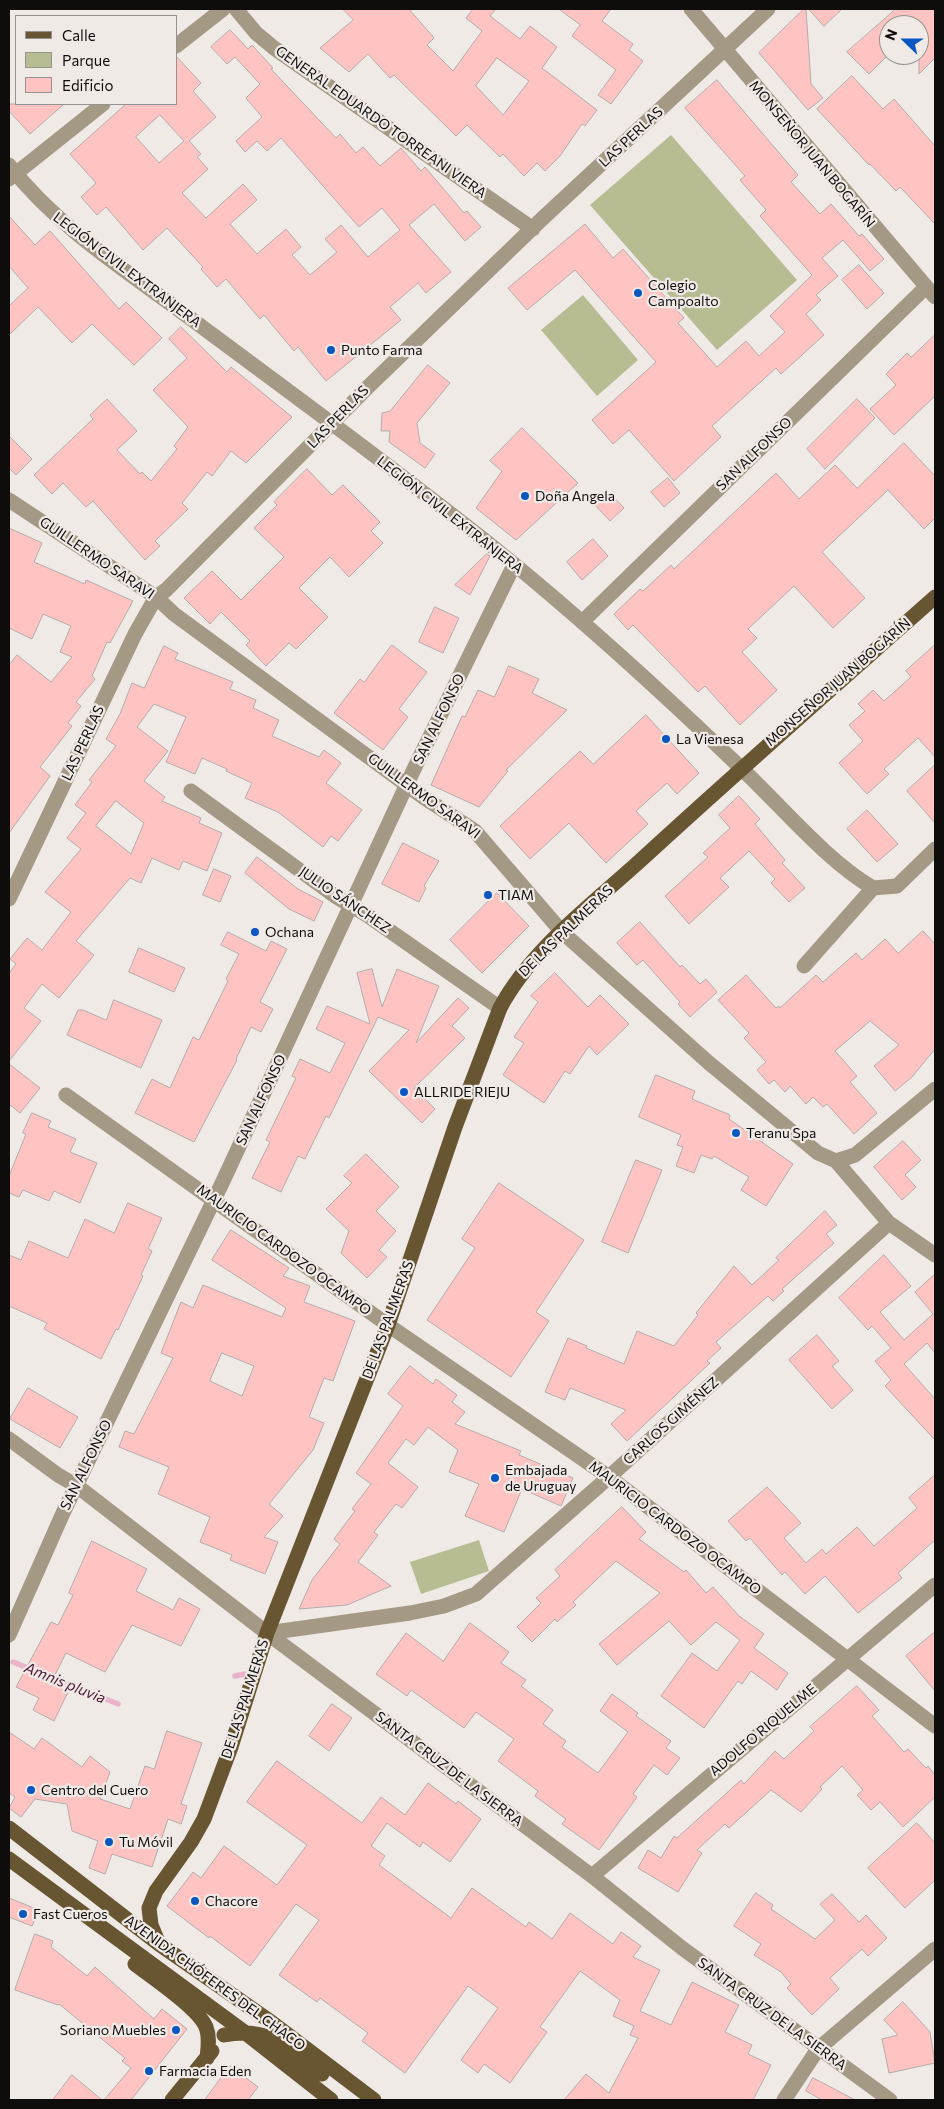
<!DOCTYPE html>
<meta charset="utf-8">
<style>
body{margin:0}
#map{position:relative;width:944px;height:2109px;overflow:hidden;background:#f0eae7;font-family:Commissioner,sans-serif}
canvas{display:block}
.frame{position:absolute;inset:0;border:10px solid #0f0d0c;pointer-events:none}
.legend{position:absolute;left:15px;top:15px;width:162px;height:90px;box-sizing:border-box;background:#f0eae7;border:1px solid #96928f;margin:0;padding:6px 9px;list-style:none;font-size:15px;color:#0f0d0c}
.legend li{display:flex;align-items:center;gap:10px;height:25px}
.legend b{width:25px;border:1px solid #96928f}
.north{position:absolute;left:879px;top:15px;width:50px;height:50px;box-sizing:border-box;background:#f0eae7;border:1px solid #96928f;border-radius:50%;rotate:292deg;font-size:14px;font-weight:700;line-height:20px;text-align:center;color:#0f0d0c}
.north::after{content:'';display:block;margin:auto;width:18px;height:22px;background:#0956c0;clip-path:polygon(50% 0,100% 100%,50% 72%,0 100%)}
</style>
<div id="map">
<canvas width="944" height="2109"></canvas>
<div class="frame"></div>
<ul class="legend">
<li><b style="height:6px;background:#685531"></b>Calle</li>
<li><b style="height:14px;background:#b8bc92"></b>Parque</li>
<li><b style="height:14px;background:#ffc4c2"></b>Edificio</li>
</ul>
<div class="north">N</div>
</div>
<script>
const g = document.querySelector('canvas').getContext('2d');
g.lineJoin = 'round';
function fill(path, color) {
  g.fillStyle = color;
  g.fill(path, 'evenodd');
}
function stroke(path, color, width, dash) {
  g.strokeStyle = color;
  g.lineWidth = width;
  g.lineCap = dash ? 'butt' : 'round';
  g.setLineDash(dash || []);
  g.stroke(path);
}
function label(font, color, halo, rows, align = 'center') {
  g.font = font + ' Commissioner,sans-serif';
  g.lineWidth = 4.5;
  g.setLineDash([]);
  g.textBaseline = 'middle';
  g.strokeStyle = halo;
  g.fillStyle = color;
  for (const [text, x, y, turn = 0] of rows) {
    g.save();
    g.translate(x, y);
    g.rotate((+turn || 0) * Math.PI / 180);
    g.textAlign = isNaN(turn) ? turn : align;
    if (halo) g.strokeText(text, 0, 0);
    g.fillText(text, 0, 0);
    g.restore();
  }
}
const green = new Path2D(`
 M671 135 797 280 717 350 590 205Z
 M583 295 638 360 597 396 541 330Z
 M479 1540 489 1571 421 1594 410 1562Z`);
const stream = new Path2D(`
 M13 1662 33 1670
 M48 1676 118 1704
 M235 1676 245 1674`);
const building = new Path2D(`
 M343 9H409L434 38 427 45 453 71 482 31 466 18 473 9H496L490 16 520 39 530 26 557 47 542 68 597 110 585 126 582 124 560 156 545 171 537 163 524 176 503 154 500 157 467 125 456 136 394 75 390 78 368 54 349 72 320 48 353 20ZM497 58 529 81 503 115 476 86Z
 M559 9H611L602 21 633 44 629 50 643 61 611 104 598 95 616 70 572 36 580 25Z
 M804 9H806L811 84 823 98 808 110 759 53Z
 M809 9H842L824 26Z
 M896 9H935V58L919 74V25H889V54L869 74 847 52Z
 M230 30 248 49 252 45 273 68 271 69 336 138 340 134 356 153 363 147 380 166 401 148 421 171 425 167 464 213 467 211 481 227 465 241 434 204 409 225 451 272 426 293 418 283 390 307 401 320 326 381 298 347 294 351 264 315 260 319 226 279 217 287 201 269 203 267 167 228 143 250 106 207 97 215 81 197 96 183 70 154 126 104H176V56L201 83 193 91 216 117 189 141 201 154 197 157 208 169 182 193 206 218 243 184 257 200 230 224 257 254 286 229 301 247 292 255 310 275 337 252 325 239 341 225 368 257 400 230 382 208 359 227 281 138 267 151 257 141 245 152 236 141 262 117 246 98 260 84 235 57 227 64 211 47ZM160 115 184 141 159 163 136 137Z
 M852 76 883 109 894 99 935 146V224L900 187 896 191 870 164 869 165 817 109Z
 M717 80 798 175 791 182 820 214 831 204 859 236 862 234 884 259 870 271 843 240 822 258 838 276 816 295 821 300 806 314 824 335 781 374 776 368 712 426 721 437 674 481 629 430 613 444 592 420 656 362 575 270 527 310 508 288 585 224 613 258 623 249 684 318 678 323 717 367 746 341 759 356 785 332 770 316 812 275 760 216 766 210 740 180 745 176 685 108Z
 M9 104H64L30 134 9 111Z
 M9 216 35 245 50 231 119 309 126 302 162 338 134 365 92 324 72 343 38 307 9 335V306L28 288 9 266Z
 M859 265 884 293 867 309 842 280Z
 M181 327 227 372 231 367 292 417 246 463 231 451 212 476 207 472 182 503 188 509 155 541 160 546 145 560 93 501 86 507 63 483 52 494 34 475 93 419 90 415 107 399 137 431 117 450 140 474 142 472 151 481 177 449 174 446 188 427 153 390 187 358 169 339Z
 M935 335V396L894 435 870 409 896 385 886 374 907 353 911 357Z
 M428 365 450 383 417 423 420 443 435 454 425 468 389 442 390 431H381L382 413 390 411Z
 M857 399 875 418 825 469 807 449Z
 M522 428 578 483 516 540 476 508 502 471 490 461Z
 M9 436 32 459 16 475 9 468Z
 M904 443 935 476V518L924 529 888 490 822 552 865 598 833 628 794 586 748 629 757 638 742 652 777 690 740 725 705 686 698 692 633 625 628 630 614 614 640 589 643 591 671 565 674 569 776 473 799 499 835 465 857 488Z
 M307 469 332 495 343 485 380 522 371 531 383 543 349 577 330 557 299 588 328 617 296 649 289 643 266 666 246 645 250 641 221 612 210 624 184 598 212 571 241 600 284 557 254 528 277 505 274 502Z
 M668 478 680 493 664 507 651 492Z
 M608 491 624 508 610 521 594 504Z
 M9 528 42 543 34 562 85 584 86 580 133 601 110 643 107 642 92 676 95 679 76 702 81 706 68 723 72 726 40 767 50 776 9 833V665L17 655 51 682 72 657 60 652 71 626 43 614 32 639 9 628Z
 M593 539 608 556 582 580 567 562Z
 M487 554 490 556 470 595 455 585Z
 M435 607 459 618 443 653 419 642Z
 M392 645 427 672 399 709 408 717 383 750 334 713 360 679 364 682Z
 M935 645V757L918 738 884 769 889 774 867 794 839 763 863 741 849 725 865 711 858 704 873 690 884 701 911 677 906 671Z
 M164 646 178 653 175 659 233 682 230 689 256 700 253 708 279 720 272 736 319 757 324 750 341 763 326 783 362 810 338 841 331 836 323 847 278 812 245 798 252 783 226 771 227 769 202 758 195 774 166 762 186 717 154 704 137 727 168 751 144 781 165 797 162 801 201 818 199 823 222 833 207 871 183 861 179 870 152 858 141 883 130 878 76 941 94 955 59 998 42 984 24 1008 41 1021 9 1061V973L16 964 10 959 27 938 42 950 71 912 45 892 81 849 67 838 86 813 75 805 92 782 89 780 116 746 106 739 120 714 132 683 144 688ZM116 801 144 823 131 854 96 826Z
 M509 666 539 679 532 693 567 710 506 770 508 771 479 807 431 785 462 716 465 717 478 690 494 697Z
 M646 715 699 773 677 794 667 783 636 811 648 824 606 863 569 823 530 859 500 826 580 751 593 764Z
 M935 765V823L907 791Z
 M739 796 760 819 755 824 785 860 782 863 805 888 789 902 771 883 775 879 749 851 720 878 729 887 689 924 665 896 708 857 703 853 730 828 719 815Z
 M867 810 898 844 877 862 847 829Z
 M403 843 439 861 424 886 426 888 419 902 382 884Z
 M257 857 298 889 323 902 314 921 289 909 245 873Z
 M214 869 231 876 220 902 203 895Z
 M497 893 529 926 482 973 450 940Z
 M640 922 680 967 682 965 700 984 706 979 717 992 690 1017 678 1004 680 1002 643 960 637 965 617 943Z
 M923 931 935 944V1049L912 1077 895 1091 874 1066 899 1045 870 1021 835 1051 857 1076 850 1082 877 1113 854 1134 827 1104 823 1107 813 1097 806 1104 790 1086 785 1092 774 1080 769 1084 757 1070 766 1062 744 1038 749 1033 718 1000 746 975 776 1008 779 1006 780 1008 816 975 823 982 856 953 862 960 885 939 898 953Z
 M228 932 266 951 271 941 287 949 260 1002 273 1009 261 1032 251 1027 236 1059 237 1060 194 1142 135 1113 152 1079 170 1088 193 1037 199 1040 228 981 226 979 239 954 221 945Z
 M139 948 185 968 174 992 129 972Z
 M372 969 382 1007 397 969 439 986 416 1043 458 998 469 1008 452 1026 465 1038 414 1088 435 1109 422 1123 369 1071 409 1030 378 1017 329 1118 326 1116 305 1159 298 1156 281 1192 252 1178 270 1142 266 1140 296 1078 292 1076 300 1059 330 1073 345 1043 316 1029 327 1006 370 1024 357 973Z
 M555 973 588 1007 600 995 629 1024 597 1055 589 1046 570 1074 565 1071 544 1103 503 1075 524 1043 514 1037 538 1002 531 996Z
 M114 1000 162 1020 141 1068 67 1035 78 1010H83L106 1020Z
 M9 1064 40 1088 20 1113 9 1104Z
 M656 1075 695 1091 692 1099 730 1115 729 1119 793 1164 766 1206 741 1190 749 1177 714 1156 712 1159 701 1155 694 1173 676 1166 683 1147 677 1145 681 1135 639 1117Z
 M32 1113 51 1121 48 1127 76 1139 70 1152 97 1163 80 1203 54 1191 49 1201 23 1190 19 1197 9 1193V1176L26 1134 23 1133Z
 M903 1141 921 1160 905 1175 916 1187 902 1200 874 1167Z
 M366 1154 399 1187 376 1211 396 1231 379 1250 387 1257 367 1278 341 1253 349 1231 326 1209 352 1183 344 1176Z
 M636 1160 662 1170 628 1253 602 1242Z
 M499 1183 584 1240 536 1312 549 1321 511 1377 427 1320 475 1248 462 1239Z
 M128 1203 162 1218 148 1249 152 1251 141 1275 143 1276 118 1330 116 1329 101 1359 44 1329 47 1323 9 1306V1255L21 1260 29 1241 68 1258 85 1219 114 1233Z
 M825 1211 837 1225 826 1234 834 1243 782 1289 784 1291 773 1301 768 1296 716 1342 721 1348 707 1361 710 1363 627 1441 611 1424 626 1410 570 1388 565 1400 545 1392 568 1338 587 1346 586 1348 624 1364 637 1331 674 1346 698 1315 696 1313 734 1266 752 1285 779 1260 776 1258Z
 M231 1230 289 1268 283 1276 310 1286 304 1302 355 1321 333 1381 324 1378 309 1417 324 1423 313 1450 269 1504 283 1516 264 1537 278 1542 265 1574 230 1560 232 1555 200 1542 210 1517 158 1494 169 1467 119 1447 125 1431 134 1434 173 1358 161 1353 181 1302 193 1308 203 1285 282 1317 286 1308 212 1260ZM222 1353 254 1366 242 1396 210 1381Z
 M884 1255 911 1286 880 1312 904 1340 933 1314 915 1292 935 1274V1353L927 1343 904 1364 935 1399V1440L885 1386 891 1380 875 1361 891 1348 872 1326 868 1330 839 1298Z
 M817 1335 839 1361 832 1366 853 1390 832 1409 789 1360Z
 M410 1366 433 1384 436 1379 457 1395 452 1402 465 1412 455 1424 521 1451 519 1455 573 1478 561 1506 522 1489 504 1532 465 1516 479 1484 449 1472 458 1450 428 1427 414 1445 406 1439 388 1463 418 1487 402 1508 396 1504 374 1532 378 1535 358 1562 391 1586 347 1605 299 1609 312 1580 340 1544 334 1539 355 1511 352 1509 371 1484 356 1473 403 1406 388 1394Z
 M28 1388 78 1417 60 1448 10 1419Z
 M935 1475V1540L898 1573 902 1578 858 1613 825 1576 805 1594 785 1572 782 1575 750 1538 746 1541 728 1521 767 1487 801 1523 784 1538 806 1563 822 1549 826 1554 857 1527 874 1546 917 1508 909 1498Z
 M622 1507 646 1532 639 1539 684 1572 686 1570 706 1593 713 1587 739 1616 764 1634 754 1648 788 1673 777 1690 751 1671 742 1684 738 1681 704 1728 661 1696 692 1653 717 1671 740 1640 716 1622 691 1645 669 1621 617 1665 599 1644 660 1593 616 1561 573 1602 576 1605 557 1622 555 1619 532 1642 517 1627 541 1603 536 1598 560 1576 555 1570Z
 M92 1541 147 1569 136 1591 173 1610 179 1598 200 1609 181 1646 132 1625 105 1672 66 1653 51 1683 68 1692 54 1721 33 1710 39 1698 16 1687 51 1622 58 1625 73 1595 69 1593Z
 M470 1623 509 1652 501 1663 526 1680 521 1686 553 1710 543 1724 566 1741 562 1747 598 1773 628 1732 600 1711 612 1694 638 1713 636 1716 671 1741 666 1748 680 1758 667 1775 654 1765 633 1794 637 1797 599 1850 562 1824 566 1819 535 1796 538 1791 498 1761 514 1739 476 1712 464 1728 411 1690 407 1696 376 1674 406 1633 443 1661Z
 M935 1632V1691L906 1656Z
 M857 1686 879 1710 872 1716 904 1752 908 1749 926 1768 928 1766 935 1775V1797L903 1827 880 1802 871 1810 857 1795 863 1790 842 1766 820 1787 822 1789 801 1812 771 1790 729 1828 725 1824 697 1850 702 1853 678 1892 638 1868 648 1850 661 1858 674 1836 677 1838 741 1780 744 1784 775 1751 784 1759 814 1731 810 1727Z
 M332 1704 352 1718 329 1751 309 1736Z
 M167 1731 202 1743 181 1804 187 1806 181 1824 168 1819 152 1867 112 1854 105 1874 89 1868 98 1841 72 1831 67 1804 35 1799 21 1817 9 1808 15 1797 9 1793V1732L34 1749 42 1738 82 1767 90 1756 110 1772 100 1799 130 1809 145 1766 154 1769Z
 M277 1761 362 1823 381 1797 405 1815 428 1783 456 1804 458 1801 481 1819 450 1862 423 1842 420 1847 387 1823 371 1846 385 1856 379 1865 451 1918 472 1888 526 1927 529 1922 552 1939 570 1913 613 1944 621 1932 641 1946 633 1957 660 1970 640 2011 671 2025 692 1982 739 2005 725 2032 752 2045 748 2054 771 2065 753 2100H564L586 2074 609 2093 638 2038 630 2035 634 2026 613 2016 620 2000 580 1971 540 2027 547 2032 510 2083 484 2064 478 2073 461 2060 498 2008 468 1986 405 2073 362 2041 368 2033 320 1998 317 2002 279 1975 319 1920 296 1904 250 1966 210 1936 209 1938 167 1906 193 1872 201 1878 224 1846 277 1885 307 1845 247 1802Z
 M917 1823 935 1843V1880L905 1908 868 1868Z
 M756 1893 773 1905 771 1909 815 1939 835 1920 820 1904 832 1894 859 1922 866 1915 887 1938 868 1956 862 1949 830 1978 839 1989 812 2015 787 1988 791 1984 781 1972 754 1955 761 1944 734 1926Z
 M9 1898 39 1910 32 1926 9 1917Z
 M35 1934 53 1941 51 1947 87 1976 95 1967 154 2019 162 2009 187 2029 131 2100H104L131 2068 122 2061 125 2058 59 2004 58 2005 15 1990Z
 M903 2002 930 2032 935 2063 889 2073 882 2039 898 2035 884 2020Z
 M230 2066 258 2087 248 2100H205Z
 M72 2075 102 2100H53Z
 M813 2078 825 2084 855 2100H822L806 2091Z`);
const minor = new Path2D(`
 M236 9 256 33 274 48 533 229
 M691 9 935 297
 M176 46 223 9
 M9 165C58 228 127 271 190 318 292 394 394 468 493 547 580 617 663 693 743 770 783 808 826 860 873 888
 M9 179 103 104
 M9 500 156 597 174 614 423 797 475 831 562 932 709 1063 818 1153 836 1161 889 1223 935 1255
 M582 622 926 287
 M191 791 335 896 367 915 500 1008
 M9 899 135 634 156 597 166 590 370 385 543 218 768 9
 M804 966 873 888 897 886 935 849
 M66 1095 388 1325 609 1477 935 1726
 M836 1161 855 1155 935 1089
 M9 1439 58 1475 77 1486 267 1633 592 1876 682 1948 890 2100
 M267 1633 410 1613 444 1606 476 1594 609 1477 889 1223
 M9 1635 63 1513 224 1179 414 769 514 565
 M592 1876 935 1585
 M784 2100 818 2049 935 1949`);
const major = new Path2D(`
 M9 1828 159 1944 271 2022 374 2100
 M9 1859 243 2031 331 2100
 M159 1944 151 1925 149 1908 156 1891 191 1842 204 1819 231 1747 267 1633 388 1325 455 1127 500 1008C532 948 593 904 642 859 739 770 837 684 935 597
 M135 1964C153 1978 198 2008 206 2027 210 2037 208 2048 207 2058
 M224 2035C270 2026 288 2048 322 2074
 M172 2100 212 2051`);
const markers = [
 [638,293,5,"#0956c0"],
 [331,350,5,"#0956c0"],
 [525,496,5,"#0956c0"],
 [666,739,5,"#0956c0"],
 [488,895,5,"#0956c0"],
 [255,932,5,"#0956c0"],
 [404,1092,5,"#0956c0"],
 [736,1133,5,"#0956c0"],
 [495,1478,5,"#0956c0"],
 [31,1790,5,"#0956c0"],
 [109,1842,5,"#0956c0"],
 [195,1901,5,"#0956c0"],
 [23,1914,5,"#0956c0"],
 [176,2030,5,"#0956c0"],
 [149,2071,5,"#0956c0"]
];
const streetNames = [
 ["GENERAL EDUARDO TORREANI VIERA",381,122,35],
 ["LAS PERLAS",631,137,-43],
 ["MONSEÑOR JUAN BOGARÍN",812,154,50],
 ["LEGIÓN CIVIL EXTRANJERA",127,270,37],
 ["LAS PERLAS",338,417,-46],
 ["SAN ALFONSO",754,454,-44],
 ["LEGIÓN CIVIL EXTRANJERA",450,515,38],
 ["GUILLERMO SARAVI",97,558,34],
 ["MONSEÑOR JUAN BOGARÍN",838,682,-41],
 ["SAN ALFONSO",439,719,-64],
 ["LAS PERLAS",83,743,-65],
 ["GUILLERMO SARAVI",424,796,36],
 ["JULIO SÁNCHEZ",345,900,34],
 ["DE LAS PALMERAS",566,931,-44],
 ["SAN ALFONSO",261,1100,-65],
 ["MAURICIO CARDOZO OCAMPO",284,1250,36],
 ["DE LAS PALMERAS",388,1320,-70],
 ["CARLOS GIMÉNEZ",671,1421,-42],
 ["SAN ALFONSO",86,1465,-64],
 ["MAURICIO CARDOZO OCAMPO",675,1528,37],
 ["DE LAS PALMERAS",245,1699,-72],
 ["ADOLFO RIQUELME",763,1730,-40],
 ["SANTA CRUZ DE LA SIERRA",449,1769,37],
 ["AVENIDA CHÓFERES DEL CHACO",215,1983,36],
 ["SANTA CRUZ DE LA SIERRA",772,2014,36]
];
const poiNames = [
 ["Colegio",648,285],
 ["Campoalto",648,301],
 ["Punto Farma",341,350],
 ["Doña Angela",535,496],
 ["La Vienesa",676,739],
 ["TIAM",498,895],
 ["Ochana",265,932],
 ["ALLRIDE RIEJU",414,1092],
 ["Teranu Spa",746,1133],
 ["Embajada",505,1470],
 ["de Uruguay",505,1486],
 ["Centro del Cuero",41,1790],
 ["Tu Móvil",119,1842],
 ["Chacore",205,1901],
 ["Fast Cueros",33,1914],
 ["Soriano Muebles",166,2030,"right"],
 ["Farmacia Eden",159,2071]
];
const waterNames = [
 ["Amnis pluvia",65,1683,22]
];
fill(green, '#b8bc92');
stroke(stream, '#e9b4cb', 5.5);
fill(building, '#ffc4c2');
stroke(building, '#b2abab', 1);
stroke(minor, '#a49985', 15);
stroke(major, '#685531', 15);
for (const [x, y, r, color] of markers) {
  const dot = new Path2D();
  dot.arc(x, y, r, 0, 2 * Math.PI);
  g.fillStyle = color;
  g.fill(dot);
  stroke(dot, '#f0eae7', 2);
}
label('14px', '#0f0d0c', '#f0eae7', streetNames);
label('14px', '#0f0d0c', '#f0eae7', poiNames, 'left');
label('italic 15px', '#4f1334', '#f0eae7', waterNames);
</script>
